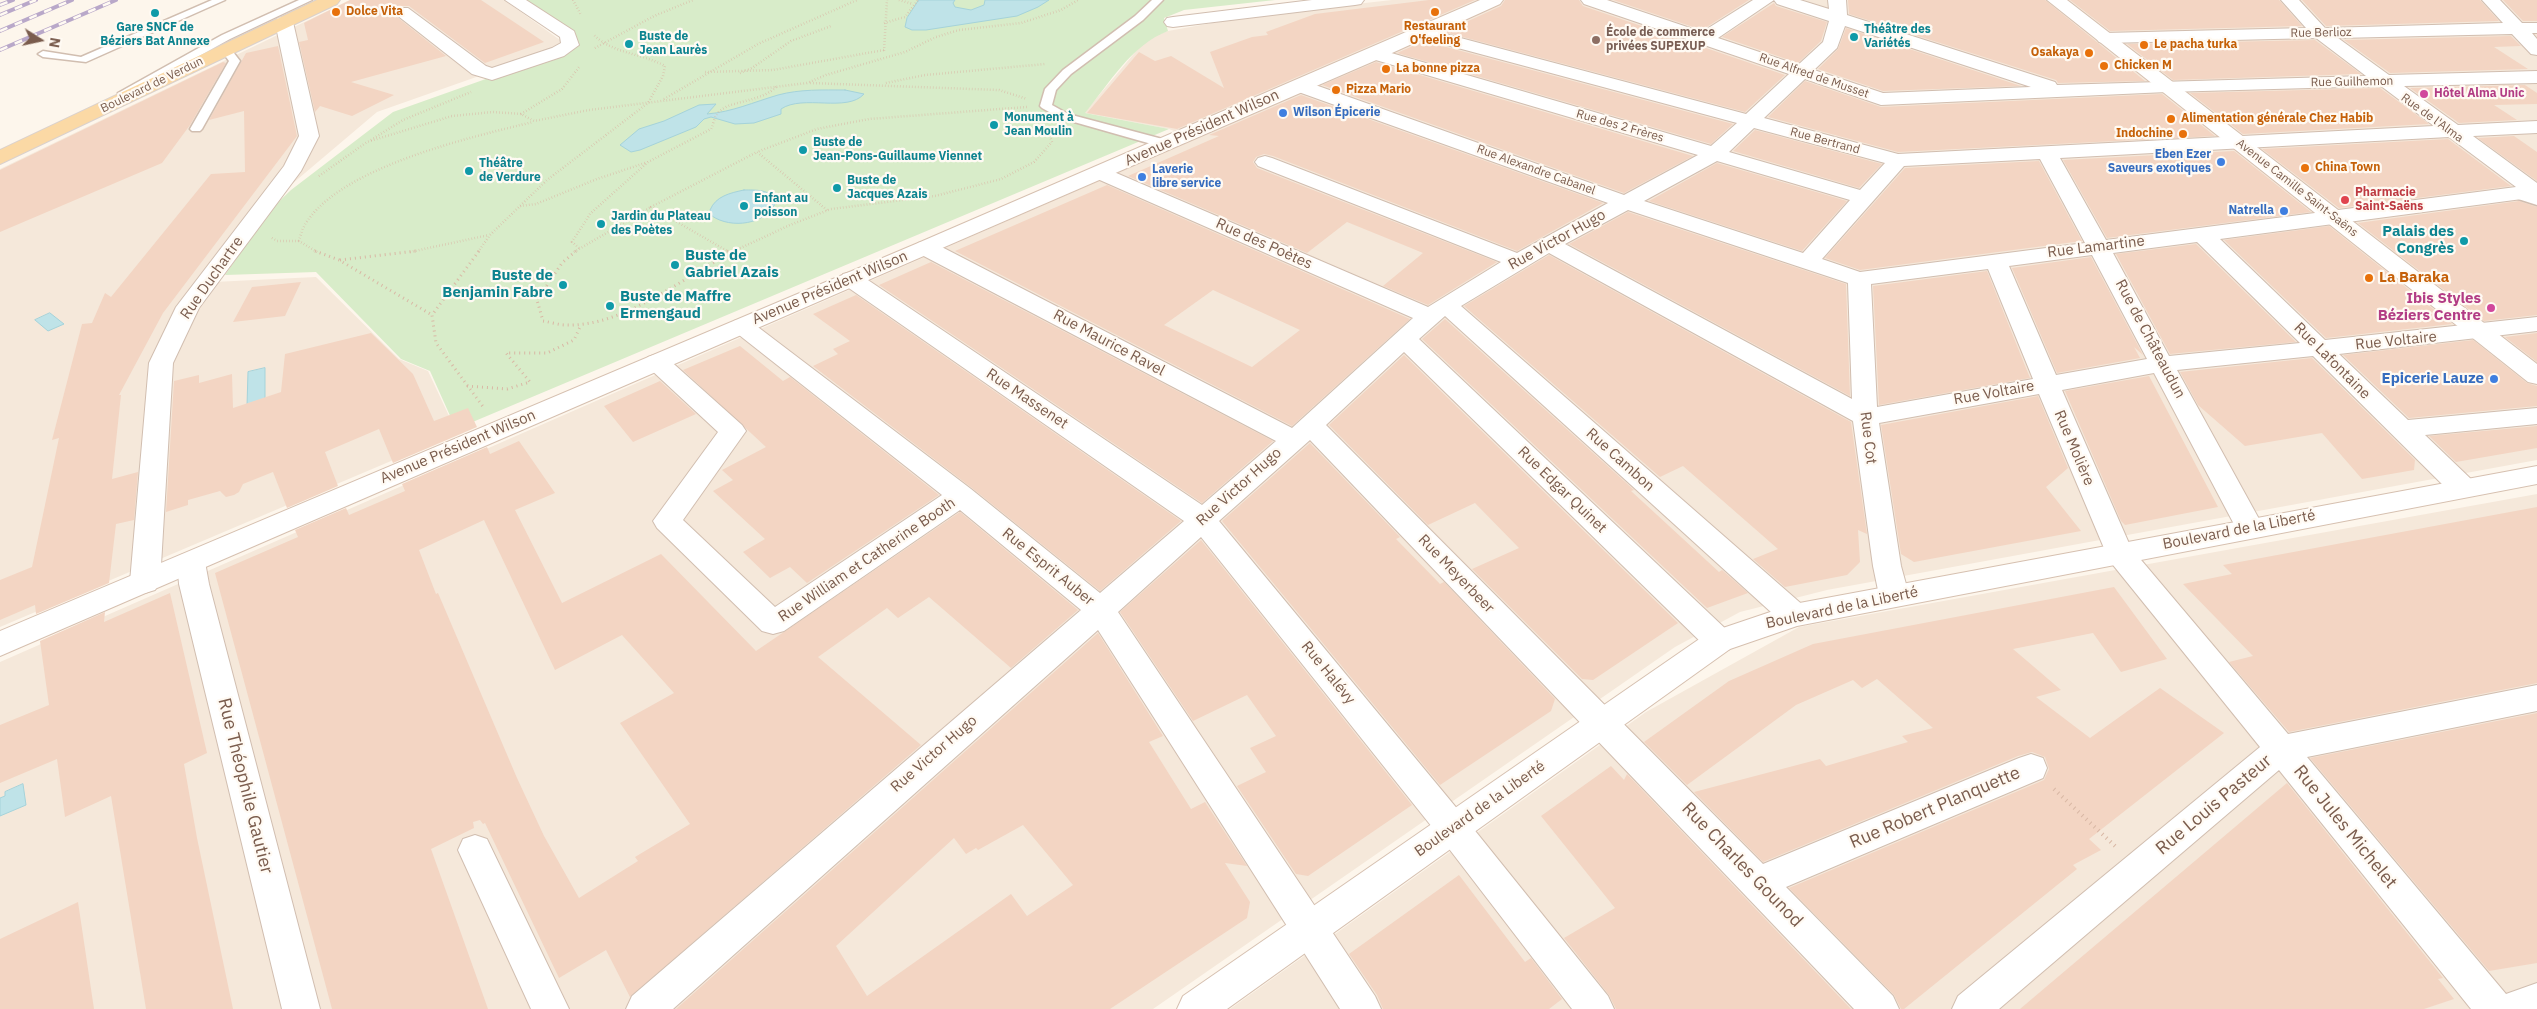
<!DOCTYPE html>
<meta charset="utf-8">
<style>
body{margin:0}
#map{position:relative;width:2537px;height:1009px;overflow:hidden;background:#fdf6ec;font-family:"IBM Plex Sans",sans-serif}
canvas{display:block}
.north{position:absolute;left:15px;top:15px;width:50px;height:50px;-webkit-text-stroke:4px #fffaf3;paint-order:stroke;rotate:100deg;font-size:14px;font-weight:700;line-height:20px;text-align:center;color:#7a5c4d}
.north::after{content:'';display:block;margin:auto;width:18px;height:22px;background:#7a5c4d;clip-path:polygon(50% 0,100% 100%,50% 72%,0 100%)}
</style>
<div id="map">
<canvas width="2537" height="1009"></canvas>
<div class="north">N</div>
</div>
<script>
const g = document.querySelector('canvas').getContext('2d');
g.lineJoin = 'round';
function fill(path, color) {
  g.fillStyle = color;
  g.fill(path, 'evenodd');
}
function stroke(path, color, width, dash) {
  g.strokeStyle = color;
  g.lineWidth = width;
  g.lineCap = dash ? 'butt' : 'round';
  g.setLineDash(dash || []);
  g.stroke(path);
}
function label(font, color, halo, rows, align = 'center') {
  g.font = font + ' "IBM Plex Sans",sans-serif';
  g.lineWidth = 4.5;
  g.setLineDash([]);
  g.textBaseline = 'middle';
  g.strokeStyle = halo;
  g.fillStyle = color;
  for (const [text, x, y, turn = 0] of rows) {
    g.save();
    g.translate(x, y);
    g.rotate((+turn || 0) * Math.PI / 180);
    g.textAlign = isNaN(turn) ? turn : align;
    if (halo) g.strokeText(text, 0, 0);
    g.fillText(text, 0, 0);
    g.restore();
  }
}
const residential = new Path2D(`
 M350 0H504L567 45 377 112 266 206 214 282 316 277 399 359 428 371 457 433 0 627V169Z
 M1392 0H2537V460L1827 590 1740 612 1675 647 1153 1009H0V662L1194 139 1169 129 1084 113 1137 50 1151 37 1168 31 1257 15Z
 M2537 494V1009H1230L1646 712 1799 627Z`);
const green = new Path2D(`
 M522 0H1275L1184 10 1164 18 1168 31C1131 45 1109 84 1085 113L1169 129 456 429 430 371 401 359 316 272 225 275 270 210 291 190 393 112 556 54 567 53 579 44 573 43Z`);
const water = new Path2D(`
 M919 0H955L953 3 955 7 971 10 984 5 985 0H1049L1038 7 1017 16 926 30H912L905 27 907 18Z
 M845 90 864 94C847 113 803 94 781 109V114L754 123 735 124 711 117 704 119 696 127 640 150 631 152 620 145 639 129 664 121 699 105 716 104 707 114C732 112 754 102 778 95 800 89 823 90 845 90Z
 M744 190C756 190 771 189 776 202 766 225 731 229 712 216L710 210C716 196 730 193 744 190Z
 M50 313 64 324 48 331 35 320Z
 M265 368V401L247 406 248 372Z
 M23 784 26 805 0 816V798L5 796V792Z`);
const building = new Path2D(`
 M350 0H481L544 42 485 63 409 6H396L392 13 446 56 351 82 394 95 352 116 320 106 315 112 299 42 308 40 304 23Z
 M1429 0H1475L1177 129 1087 113 1139 52 1155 61 1171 56 1224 88 1210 52 1252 37 1268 35 1266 32 1315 14Z
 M1505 0H1579L1583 6 1785 75 1745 112 1444 32 1501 6Z
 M1613 0H1749L1702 30Z
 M1848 0H2045L2145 81 2058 83 2056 80 1849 14Z
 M2070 0H2279L2302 26 2110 31Z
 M2302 0H2480L2499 21 2326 26Z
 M2503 0H2537V21H2523Z
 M1774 3 1776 6 1827 22 1821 41 1798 63 1722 37Z
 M1846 28 2021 86 1883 91 1818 69 1838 49Z
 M2511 36 2521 46 2494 47 2528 69 2390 73 2344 40Z
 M2315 40 2361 74 2173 80 2127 44Z
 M1424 41 1733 124 1711 144 1397 53Z
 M278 46 297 136 163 313 119 395H121L112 479 138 472 134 520 116 524 109 583 36 614 35 605 0 620V580L32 567 59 438 52 440 82 324 92 323 105 293 111 297 211 174 245 172 244 111 209 120 246 53Z
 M223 62 226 63 190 125 162 163 0 232V170Z
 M1376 62 1693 156 1624 193 1322 85Z
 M1805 81 1881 107 2162 94 2215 136 1898 152 1768 117Z
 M2525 85 2537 93V104L2494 105 2517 120 2459 123 2410 88Z
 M2380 88 2429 124 2243 134 2190 93Z
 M1301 95 1603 203 1517 251 1273 156 1264 154 1256 157 1253 162 1257 168 1497 262 1428 305 1383 286 1423 253 1411 248 1347 222 1307 253 1128 176 1219 136 1209 135Z
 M1755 130 1882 164 1859 188 1733 151Z
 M2514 136 2537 152V181L2478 138Z
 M2448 139 2511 186 2339 208 2262 149Z
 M2234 151 2311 212 2107 238 2063 160Z
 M2039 161 2082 241 1860 270 1825 258 1905 168Z
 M1717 163 1847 201 1802 251 1649 201Z
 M1107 185 1410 319 1292 426 955 251ZM1213 290 1300 330 1252 367 1164 325Z
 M2519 201 2537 207V315L2484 321 2358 223Z
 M1628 212 1846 284 1850 396 1569 244Z
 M2329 226 2452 324 2326 338 2224 240Z
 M2196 244 2296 342 2170 354 2116 254Z
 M1549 255 1851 422 1867 534 1858 530 1860 562 1847 575 1785 587 1753 559 1778 549 1683 466 1660 477 1464 306Z
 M2091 257 2143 355 2134 347 2140 358 2057 373 2012 268Z
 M931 262 1273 441 1202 503 879 285Z
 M1987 271 2030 378 1879 405 1873 286Z
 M301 282 285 316 233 322 252 287Z
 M856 295 1181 521 1100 591 972 488 813 366 838 354 833 349 850 341 813 314Z
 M1445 319 1634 490 1631 491 1719 572 1722 570 1748 593 1707 608 1422 339Z
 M371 333 413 374 434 421 468 408 477 427 393 463 379 429 325 452 338 486 287 508 273 472 243 484 239 492 234 495 226 497 220 491 188 500V505L166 512 174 381 199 375V383L232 374 233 408 281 392 285 354Z
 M2537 333V362L2505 337Z
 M2473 340 2527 383 2537 386V406L2409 418 2343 355Z
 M740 346 783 381 790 377 939 495 807 583 790 567 770 578 743 552 765 539 713 491 733 480 722 470 766 447 683 370Z
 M1404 355 1678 623 1593 680 1582 679 1472 569 1519 548 1475 503 1428 525 1329 425Z
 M2312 358 2415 460 2414 470 2362 479 2322 433 2245 446 2198 405 2180 372Z
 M2149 376 2218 507 2125 525 2121 521 2065 391Z
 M660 381 696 414 633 442 604 406Z
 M2038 396 2068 468 2046 487 2081 531 1914 562 1901 554 1881 425Z
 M2537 426V448L2456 462 2429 436Z
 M519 441 555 493 515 510 562 603 661 554 756 651 960 512 1078 610 1011 668 929 597 898 618 887 608 818 657 921 745 630 997 606 950 559 978 485 823 483 824 480 820 473 822 474 828 431 849 488 1009H332L215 573 298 537 295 530 346 508 349 515 405 491 402 484 487 447 490 454ZM484 520 555 670 622 635 674 693 620 723 690 824 635 857 638 861 579 898 544 836 517 778 444 607 438 593 436 594 419 550Z
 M1310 443 1400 537 1396 539 1440 584 1444 582 1555 699 1551 711 1440 785 1222 521Z
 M2537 507V683L2289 732 2229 662 2253 656 2183 584 2232 574 2223 565Z
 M1201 540 1412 805 1308 876 1296 874 1237 786 1266 772 1250 748 1276 736 1247 695 1193 721 1120 612Z
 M2114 587 2167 659 2121 672 2093 633 2013 649 2061 690 2036 697 2090 738 2160 688 2224 733 2089 839 2101 850 2073 865 2077 869 1904 1009H1901L1894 995 1789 888 2044 780 2049 769 2045 757 2032 752 2018 756 1763 862 1694 792 1820 759 1826 766 1908 742 1902 736 1933 728 1877 679 1862 688 1853 680 1796 705 1687 785 1644 742 1729 681 1813 644Z
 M170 593 207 753 184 764 197 838 233 1009H146L111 796 65 817 57 759 0 783V725L49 705 40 641 105 612 104 622Z
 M1098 633 1163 736 1149 742 1169 774 1191 809 1205 802 1247 866 1225 863 1250 902 1247 918 1110 1009H676ZM1023 825 1073 885 1027 916 1011 894 867 996 836 946 954 838 966 854 976 848 978 850Z
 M2537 713V963L2489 971 2310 758Z
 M1611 766 1624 780 1627 774 1851 1009H1616L1609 995 1564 938 1615 908 1541 816Z
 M2287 783 2443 978 2438 979 2454 999 2424 1009H2020Z
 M1459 875 1525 962 1531 958 1562 999 1549 1009H1383L1377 995 1349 954Z
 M78 902 94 1009H0V939Z`);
const pathFar2 = new Path2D(`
 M573 0 581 15
 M899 0 913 4
 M884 23 905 17 918 0
 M595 48 654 16 693 0
 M884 51 887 0
 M705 72 773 70 884 50
 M740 73 752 68 791 41 831 26
 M810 83 999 90 1027 99
 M886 83 925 75 1045 64
 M664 99 758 44 857 0
 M521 114 562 89 580 66
 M371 140 403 120 471 92
 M319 176 367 142 452 116 493 112 521 114 534 121 589 110 807 83 826 75 905 52 936 37 959 30 1021 23 1061 10 1078 0
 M520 206 536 204 597 179 645 163
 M827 210 757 152 817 129 869 119 1027 107
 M272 238 277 241H299
 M579 248 572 242 590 214 648 162 711 129C713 125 714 118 717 114 727 100 760 103 776 87
 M317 252 299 241C301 234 303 226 308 220 346 166 471 137 533 122
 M410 252 489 235
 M478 252 490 235 547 180 648 103 663 76 665 66C642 53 613 54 594 35
 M574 252 651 207
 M729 252 651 207 757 152
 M732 252 790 225 831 209 935 196 1001 179 1034 162 1052 142 1048 131`);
const pathFar1 = new Path2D(`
 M315 251 339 260 432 315
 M479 251 432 315 436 343 484 408
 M576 251 562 263 537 300 543 321C550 322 558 325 566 325 625 327 684 276 735 251
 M727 251 731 253
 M340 260 416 251
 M467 386 507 389 530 382 506 353H547L574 340 581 325`);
const path = new Path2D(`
 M2054 789 2115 846`);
const service = new Path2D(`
 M212 0H225L86 62 43 57 38 54 43 51 81 57Z
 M299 0H312L230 39 128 95 124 96 118 93 222 35Z
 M1152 0H1163L1143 20 1071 74 1056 90 1052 105 1068 114 1170 141V147H1162L1060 118 1042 108 1040 106 1045 89 1063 70 1135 16Z
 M226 47 230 48 240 61 202 129 200 131H192L190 129 229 61 221 50Z
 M2516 190 2537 197V205L2512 197 2510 194 2512 191Z`);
const minor = new Path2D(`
 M505 0H526L574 31 579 45 564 56 492 80 472 74 393 12 396 8H408L486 66 492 68 552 48 561 43 560 37Z
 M1312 0H1364L1361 4 1355 5 1173 27 1167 26 1164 22 1167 18 1173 17Z
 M1581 0H1607L1702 32 1753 0H1774L1718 38 1798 65 1823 42 1829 21 1777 4 1774 0H1800L1829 9 1828 0H1846L1847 15 2055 82 2057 85 2366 76 2316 38 2105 43 2099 42 2096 38 2099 34 2105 33 2306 28 2281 0H2299L2325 28 2503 23 2482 0H2500L2522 23H2537V33H2532L2537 39V55L2531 54 2512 34 2338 38 2389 75 2537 71V83L2404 86 2458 125 2537 121V133L2473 136 2537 183V197L2220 239 2325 340 2537 317V331L2339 354 2408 420 2537 408V424L2425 435 2473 481 2477 488 2473 495 2463 497 2453 495 2313 356 2177 370 2264 528 2260 535 2250 538 2240 535 2236 528 2154 373 2062 390 2131 548 2288 734 2537 685V711L2307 757 2506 994 2537 983V1009H2471L2279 770 1999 1009H1952L1958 996 2260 747 2109 560 2039 394 1879 423 1901 566 1909 595 1904 603 1894 606 1884 603 1879 595 1873 566 1853 421 1549 253 1461 306 1805 607 1809 615 1805 623 1794 626 1783 623 1445 316 1419 339 1730 633 1734 641 1730 649 1719 653 1708 649 1404 352 1326 425 1763 864 2019 758 2031 754 2043 758 2047 768 2043 778 1786 887 1893 996 1899 1009H1854L1310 440 1219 521 1464 817 1608 996 1614 1009H1572L1440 837 1201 537 1118 612 1375 996 1381 1009H1340L1098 630 673 1009H626L632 996 1081 610 960 510 784 631 773 634 762 631 657 528 653 521 718 432 648 367 645 362 648 357 657 354 666 357 742 425 746 431 683 520 775 607 942 495 734 331 730 326 734 321 742 319 750 321 971 489 1100 593 1184 521 843 284 840 279 843 274 851 272 859 274 1202 505 1276 441 918 253 915 248 918 243 926 241 934 243 1292 428 1413 318 1093 177 1090 173 1093 169 1100 167 1107 169 1428 307 1501 262 1258 166 1255 162 1258 158 1265 156 1272 158 1517 253 1608 203 1293 90 1291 86 1293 82H1307L1624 195 1698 155 1369 58 1366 54 1369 50H1381L1711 146 1737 123 1417 37 1414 33 1417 29 1423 28 1746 114 1789 74 1584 4ZM1845 26 2031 87 1883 93 1814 70 1837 48ZM1805 79 1881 105 2167 92 2381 86 2434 126 1898 154 1764 118ZM1754 128 1885 163 1860 190 1729 152ZM2449 137 2516 187 2106 240 2060 158ZM2040 159 2085 243 1860 272 1822 259 1904 166ZM1717 161 1850 200 1803 253 1644 201ZM1628 210 1848 283 1852 399 1565 244ZM2197 242 2300 343 2169 356 2113 253ZM2092 255 2147 359 2056 375 2009 266ZM1988 269 2033 379 1877 407 1871 284Z
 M284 17 290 18 293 22 319 136 301 171 199 308 173 363 160 582 155 590 145 593 135 590 130 582 149 363 176 307 284 166 299 136 275 22 278 18Z
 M191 552 201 555 205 562 209 584 320 1009H282L179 584 177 562 181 555Z
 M475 835 487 839 569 1009H531L458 850 463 839Z`);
const secondary = new Path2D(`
 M1480 0H1503L1500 4 1381 58 0 656V631L918 243Z
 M2047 0H2067L2537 364V384L2528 382Z
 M2537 466V484L1797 626 1730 649 1227 1009H1177L1183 996 1708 633 1794 604Z`);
const primary = new Path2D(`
 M317 0H340L337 4 0 164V150Z`);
const rail = new Path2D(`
 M0 5 13 0
 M0 15 36 0
 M0 31 72 0
 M0 50 116 0`);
const markers = [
 [336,12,5,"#e8710a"],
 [1435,12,5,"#e8710a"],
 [155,13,5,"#0f9aa8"],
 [1854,37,5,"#0f9aa8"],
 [1596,40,5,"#8d6e63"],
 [629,44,5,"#0f9aa8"],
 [2144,45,5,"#e8710a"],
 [2089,53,5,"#e8710a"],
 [2104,66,5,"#e8710a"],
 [1386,69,5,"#e8710a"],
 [1336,90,5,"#e8710a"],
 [2424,94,5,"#d1479c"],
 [1283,113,5,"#3f7fe0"],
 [2171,119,5,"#e8710a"],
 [994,125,5,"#0f9aa8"],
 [2183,134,5,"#e8710a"],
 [803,150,5,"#0f9aa8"],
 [2221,162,5,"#3f7fe0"],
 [2305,168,5,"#e8710a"],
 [469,171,5,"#0f9aa8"],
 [1142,177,5,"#3f7fe0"],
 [837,188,5,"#0f9aa8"],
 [2345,200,5,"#e0444e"],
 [744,206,5,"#0f9aa8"],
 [2284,211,5,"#3f7fe0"],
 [601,224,5,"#0f9aa8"],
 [2464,241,5,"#0f9aa8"],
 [675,265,5,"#0f9aa8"],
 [2369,278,5,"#e8710a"],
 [563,285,5,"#0f9aa8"],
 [610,306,5,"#0f9aa8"],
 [2491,308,5,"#d1479c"],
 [2494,379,5,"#3f7fe0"]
];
const farFoodnames = [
 ["Dolce Vita",346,12],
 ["Restaurant",1435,27,"center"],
 ["O'feeling",1435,41,"center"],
 ["Le pacha turka",2154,45],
 ["Osakaya",2079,53,"right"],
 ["Chicken M",2114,66],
 ["La bonne pizza",1396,69],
 ["Pizza Mario",1346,90],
 ["Alimentation générale Chez Habib",2181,119],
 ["Indochine",2173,134,"right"],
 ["China Town",2315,168]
];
const farCulturenames = [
 ["Gare SNCF de",155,28,"center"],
 ["Béziers Bat Annexe",155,42,"center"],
 ["Théâtre des",1864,30],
 ["Variétés",1864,44],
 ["Buste de",639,37],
 ["Jean Laurès",639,51],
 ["Monument à",1004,118],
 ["Jean Moulin",1004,132],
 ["Buste de",813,143],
 ["Jean-Pons-Guillaume Viennet",813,157],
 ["Théâtre",479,164],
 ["de Verdure",479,178],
 ["Buste de",847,181],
 ["Jacques Azais",847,195],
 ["Enfant au",754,199],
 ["poisson",754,213],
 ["Jardin du Plateau",611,217],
 ["des Poètes",611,231]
];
const farEducationnames = [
 ["École de commerce",1606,33],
 ["privées SUPEXUP",1606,47]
];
const farStreetnames = [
 ["Rue Berlioz",2321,33,-1],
 ["Rue Alfred de Musset",1814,76,19],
 ["Rue Guilhemon",2352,82,-1],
 ["Boulevard de Verdun",152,85,-26],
 ["Rue de l'Alma",2432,118,36],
 ["Rue des 2 Frères",1620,126,16],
 ["Rue Bertrand",1825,141,15],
 ["Rue Alexandre Cabanel",1536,170,20],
 ["Avenue Camille Saint-Saëns",2297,188,38]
];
const farHotelnames = [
 ["Hôtel Alma Unic",2434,94]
];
const farShopnames = [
 ["Wilson Épicerie",1293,113],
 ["Eben Ezer",2211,155,"right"],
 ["Saveurs exotiques",2211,169,"right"],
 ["Laverie",1152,170],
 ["libre service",1152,184],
 ["Natrella",2274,211,"right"]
];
const farHealthnames = [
 ["Pharmacie",2355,193],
 ["Saint-Saëns",2355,207]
];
const streetNames = [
 ["Avenue Président Wilson",1202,128,-24],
 ["Rue Victor Hugo",1557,240,-29],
 ["Rue des Poètes",1264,244,24],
 ["Rue Lamartine",2096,247,-7],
 ["Rue Duchartre",212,278,-55],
 ["Avenue Président Wilson",830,288,-23],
 ["Rue de Châteaudun",2150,339,62],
 ["Rue Voltaire",2396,341,-6],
 ["Rue Maurice Ravel",1109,343,28],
 ["Rue Lafontaine",2332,361,45],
 ["Rue Voltaire",1994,393,-10],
 ["Rue Massenet",1027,399,34],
 ["Rue Cot",1868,438,83],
 ["Avenue Président Wilson",458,447,-23],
 ["Rue Molière",2074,448,67],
 ["Rue Cambon",1620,460,42],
 ["Rue Victor Hugo",1239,487,-42],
 ["Rue Edgar Quinet",1562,490,44],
 ["Boulevard de la Liberté",2239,530,-11],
 ["Rue William et Catherine Booth",867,560,-34],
 ["Rue Esprit Auber",1048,567,39],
 ["Rue Meyerbeer",1456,574,46],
 ["Boulevard de la Liberté",1842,608,-12],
 ["Rue Halévy",1328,673,51],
 ["Rue Victor Hugo",934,754,-41],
 ["Boulevard de la Liberté",1480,809,-35]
];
const cultureNames = [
 ["Palais des",2454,232],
 ["Congrès",2454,249],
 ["Buste de",685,256,"left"],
 ["Gabriel Azais",685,273,"left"],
 ["Buste de",553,276],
 ["Benjamin Fabre",553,293],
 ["Buste de Maffre",620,297,"left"],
 ["Ermengaud",620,314,"left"]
];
const foodNames = [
 ["La Baraka",2379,278]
];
const hotelNames = [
 ["Ibis Styles",2481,299],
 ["Béziers Centre",2481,316]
];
const shopNames = [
 ["Epicerie Lauze",2484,379]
];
const nearStreetnames = [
 ["Rue Théophile Gautier",245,786,76],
 ["Rue Louis Pasteur",2214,805,-40],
 ["Rue Robert Planquette",1935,808,-23],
 ["Rue Jules Michelet",2345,827,51],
 ["Rue Charles Gounod",1742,865,46]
];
fill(residential, '#f5e8da');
fill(green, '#d8ecc9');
fill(water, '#bfe3e8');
stroke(water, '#a5d3da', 1);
fill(building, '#f3d5c3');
stroke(service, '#d1beb0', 3);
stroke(minor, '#d1beb0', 2);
stroke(secondary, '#d6c0b0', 2);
stroke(primary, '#dad1cd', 2);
stroke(pathFar2, '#d9b8a5', 2.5, [0.5, 2.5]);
stroke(pathFar1, '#d9b8a5', 3, [1, 4]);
stroke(path, '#d9b8a5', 4, [1, 4.5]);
fill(service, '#fff');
fill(minor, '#fff');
fill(secondary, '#fff');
fill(primary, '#fbd9a5');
stroke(rail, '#b9a8c9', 4);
stroke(rail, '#fffaf3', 2.5, [8]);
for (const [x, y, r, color] of markers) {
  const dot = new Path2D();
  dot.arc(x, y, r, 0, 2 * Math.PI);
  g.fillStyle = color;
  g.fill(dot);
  stroke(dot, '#fffaf3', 2);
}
label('bold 12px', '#c56008', '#fffaf3', farFoodnames, 'left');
label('bold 12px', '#0d838f', '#fffaf3', farCulturenames, 'left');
label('bold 12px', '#785e54', '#fffaf3', farEducationnames, 'left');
label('12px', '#7a5c4d', '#fffaf3', farStreetnames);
label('bold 12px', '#b23c85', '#fffaf3', farHotelnames, 'left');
label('bold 12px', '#366cbe', '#fffaf3', farShopnames, 'left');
label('bold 12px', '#be3a42', '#fffaf3', farHealthnames, 'left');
label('15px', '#7a5c4d', '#fffaf3', streetNames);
label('bold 15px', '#0d838f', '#fffaf3', cultureNames, 'right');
label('bold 15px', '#c56008', '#fffaf3', foodNames, 'left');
label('bold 15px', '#b23c85', '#fffaf3', hotelNames, 'right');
label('bold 15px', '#366cbe', '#fffaf3', shopNames, 'right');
label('18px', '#7a5c4d', '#fffaf3', nearStreetnames);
</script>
